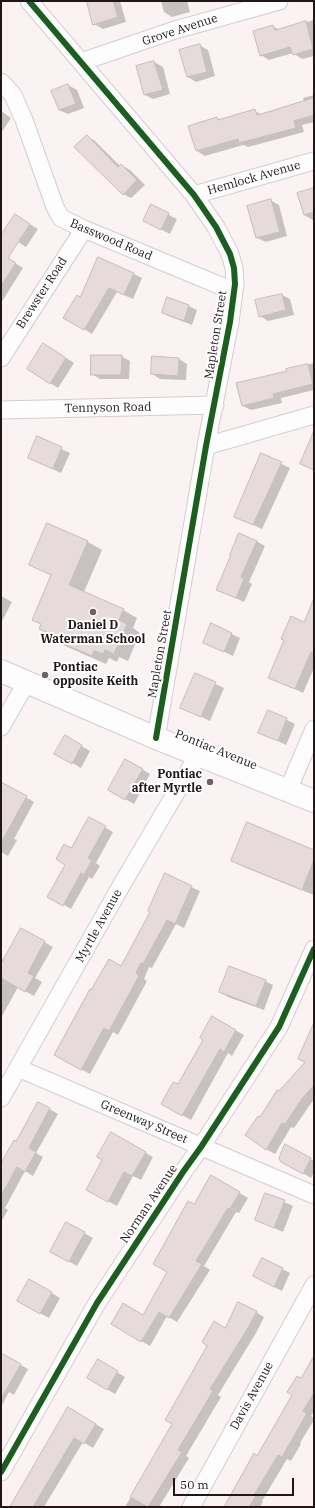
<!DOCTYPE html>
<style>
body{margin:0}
#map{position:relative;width:315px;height:1508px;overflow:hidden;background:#faf2f3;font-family:"IBM Plex Serif",serif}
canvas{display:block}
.frame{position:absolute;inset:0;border:2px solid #221619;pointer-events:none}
.scale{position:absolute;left:173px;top:1478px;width:121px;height:18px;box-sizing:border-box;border:2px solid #221619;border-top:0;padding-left:5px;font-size:12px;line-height:14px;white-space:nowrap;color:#221619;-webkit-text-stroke:3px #fff;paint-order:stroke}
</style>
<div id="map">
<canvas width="315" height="1508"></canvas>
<div class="frame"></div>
<div class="scale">50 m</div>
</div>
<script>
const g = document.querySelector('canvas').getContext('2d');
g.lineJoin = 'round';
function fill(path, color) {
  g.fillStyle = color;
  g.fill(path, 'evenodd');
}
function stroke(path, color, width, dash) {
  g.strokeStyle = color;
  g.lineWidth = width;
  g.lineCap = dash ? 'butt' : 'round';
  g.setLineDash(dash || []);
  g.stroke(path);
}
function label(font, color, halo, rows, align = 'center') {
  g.font = font + ' "IBM Plex Serif",serif';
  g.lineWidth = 4;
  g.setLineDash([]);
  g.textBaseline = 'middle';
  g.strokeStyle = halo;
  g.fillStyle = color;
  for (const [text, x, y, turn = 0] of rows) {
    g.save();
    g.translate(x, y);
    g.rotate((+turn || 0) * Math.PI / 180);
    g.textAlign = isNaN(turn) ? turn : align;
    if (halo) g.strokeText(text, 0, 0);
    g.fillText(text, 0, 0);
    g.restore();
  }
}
const shadow = new Path2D(`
 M88 1H120L126 22 103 29 94 24Z
 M161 1H187L190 12 172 17 164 12Z
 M314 20V56L302 59 293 53 269 60 261 55 273 26 279 30Z
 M199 45 208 50 215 76 196 82 188 77 180 51Z
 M154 62 163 67 170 94 153 99 145 95Z
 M68 85 77 90 84 108 68 114 59 110Z
 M314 95V122L302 125 304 132 248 147 243 145 205 156 197 151 190 126 217 118 220 120 255 111 262 115 304 102 303 98Z
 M1 111 11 118 1 133Z
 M87 136 95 141 120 166 121 165 130 170 145 185 131 198 123 194Z
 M314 189V219L313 220 304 215Z
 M270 200 279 205 287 236 266 242 257 238 248 207Z
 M151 206 177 219 170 234 152 225Z
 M23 220 38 229 26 247 18 242Z
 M1 254 23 268 1 303Z
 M134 274 142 278 133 299 117 292 92 334 65 317 81 298Z
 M282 295 290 299 294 315 268 321 260 316Z
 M168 298 189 306 197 310 192 325 171 317 163 313Z
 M52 349 74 363 58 388 50 383Z
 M121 356 130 361 129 379H100L92 374Z
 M153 357 179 359 187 364 186 380 160 379 152 374Z
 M314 363V390L281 398 282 403 251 410 243 406 288 372V370Z
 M37 438 70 453 61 473 29 458Z
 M261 454 290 468 262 529 236 517Z
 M256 541 265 546 249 582 252 584 244 602 226 594Z
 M88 542 102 550 84 592 123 610 137 618 133 628 140 633 128 661 119 657 117 662 109 658 106 664 63 645 49 636 50 634 40 628 42 625 33 620 52 576 31 565Z
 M1 596 12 602 1 623Z
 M314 601V668L303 693 269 677 285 640 304 623Z
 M212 625 240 638 233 656 204 642Z
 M196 675 224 688 210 721 182 708Z
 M269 711 295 724 286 745 260 732Z
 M65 736 90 751 81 768 56 753Z
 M126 760 150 774 134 804 109 790Z
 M1 783 34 802 14 839 17 840 8 856 1 852Z
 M89 818 113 832 96 863 100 866 92 879 89 877 71 909 49 896 67 865 72 850Z
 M314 851V895L244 867 233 860Z
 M165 875 200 891 184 928 176 924 152 968 149 967 144 979 147 981 118 1035 113 1032 90 1074 55 1055 121 967 151 912Z
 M21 929 53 947 35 978 42 982 34 996 18 987 1 1018V959L4 960Z
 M265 981 273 985 264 1010 228 997 220 992Z
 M212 1018 244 1035 232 1056 228 1053 191 1120 162 1104 178 1086 204 1040Z
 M314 1039V1099L294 1128 291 1127 275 1154 266 1149 260 1118 280 1092 306 1062Z
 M39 1103 58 1114 36 1153 43 1157 33 1176 25 1171 5 1208 8 1210 1 1222V1166L17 1142Z
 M111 1134 153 1157 141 1180 133 1176 117 1206 87 1190 104 1160Z
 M285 1145 314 1161V1172L311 1178 291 1166Z
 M211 1176 248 1198 239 1213 236 1212 204 1266 210 1270 177 1322 167 1316 150 1346 112 1324 143 1316 169 1272 194 1206Z
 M266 1194 293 1206 283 1232 256 1220Z
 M66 1223 93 1238 77 1266 51 1251Z
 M282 1269 290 1273 282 1291 262 1281Z
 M30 1280 60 1298 49 1318 18 1301Z
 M256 1312 264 1317 256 1333 218 1395 221 1397 186 1456 189 1458 159 1507H125L173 1424 209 1345 226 1329Z
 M4 1356 28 1369 14 1395 9 1392 1 1407V1362Z
 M314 1358V1411L311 1416 314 1418V1420L300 1443 301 1444 291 1461 287 1459 262 1501 263 1502 260 1507H225L257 1457Z
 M98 1361 125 1377 115 1394 88 1378Z
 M69 1408 104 1429 93 1448 83 1442 44 1507H11Z`);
const building = new Path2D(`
 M87 1H113L118 17 93 25Z
 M306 21 313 49 293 55 290 47 260 56 253 31 273 25 275 30Z
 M200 44 207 72 187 77 179 50Z
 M154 61 163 90 144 95 136 66Z
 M68 84 76 104 59 110 51 91Z
 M314 98V115L294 121 296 128 239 143 238 139 196 151 188 126 217 117 218 120 255 109 257 115Z
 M87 135 118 167 121 164 137 180 123 195 74 147Z
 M314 188V212L304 215 297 193Z
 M271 199 280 232 256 238 247 206Z
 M151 204 169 213 161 230 143 221Z
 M15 214 30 224 8 258 16 263 1 286V235Z
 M98 257 134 273 124 295 109 288 84 330 63 318 77 295 80 297Z
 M282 294 286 310 259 317 255 300Z
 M167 297 189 305 184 321 162 313Z
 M43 343 66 358 50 384 27 369Z
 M91 355H122L121 375H91Z
 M152 356 179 358 178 376 151 374Z
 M308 364 313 384 273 394 274 398 242 406 236 383 287 371 286 369Z
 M314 431V470L300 464Z
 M37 436 62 447 53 469 28 458Z
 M261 453 282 462 253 525 234 517Z
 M47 523 88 541 69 585 124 609 119 620 127 624 114 654 105 650 103 654 94 651 92 656 47 637 49 633 39 629 41 624 32 620 51 575 29 565Z
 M239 533 257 541 241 577 244 579 236 598 216 590 231 555H230Z
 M314 598V654L311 652 295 689 268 678 284 640 281 639 291 616 304 622Z
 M211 623 232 633 224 652 203 643Z
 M195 673 216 682 201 717 180 708Z
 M268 710 287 718 278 741 258 733Z
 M65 735 82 745 72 764 54 754Z
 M125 759 143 769 125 800 108 790Z
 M1 782 27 796 1 843Z
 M89 817 106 826 88 858 92 860 84 875 81 873 63 906 47 897 65 865 56 859 64 844 71 848Z
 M247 822 314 850V860L302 890 231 861Z
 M165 873 192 886 175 924 167 920 143 964 141 963 136 973 139 976 109 1031 104 1028 81 1070 54 1055 90 989 91 990 109 959 121 966 150 912 148 911Z
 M21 928 45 941 28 973 34 976 25 992 1 978V964Z
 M229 966 266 980 256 1006 219 992Z
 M212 1016 236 1030 224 1052 220 1049 182 1116 161 1104 173 1082 178 1084 203 1040 200 1038Z
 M314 1023V1085L302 1099 285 1124 282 1123 266 1150 245 1135 258 1116 260 1117 277 1090 279 1091 305 1062 298 1059Z
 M38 1102 50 1108 29 1148 36 1152 25 1172 17 1167 1 1196V1163L14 1140 16 1141Z
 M111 1132 146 1152 132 1176 124 1172 108 1202 86 1190 102 1160 97 1157Z
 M285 1144 311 1158 303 1174 281 1162 279 1159Z
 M211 1175 240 1192 230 1209 228 1208 196 1261 202 1264 169 1318 159 1312 141 1342 111 1324 123 1303 143 1315 167 1272 153 1264 188 1201 194 1204Z
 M265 1193 285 1200 274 1228 255 1220Z
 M66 1222 85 1232 69 1262 50 1252Z
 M262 1258 283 1268 274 1287 253 1276Z
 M29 1279 52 1292 40 1314 17 1301Z
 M238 1302 257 1311 248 1328 210 1389 213 1391 178 1450 182 1452 148 1507 130 1497 172 1424 165 1420 207 1346 202 1342 214 1321 225 1328Z
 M1 1353 21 1364 1 1399Z
 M314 1356V1393L303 1411 307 1413 293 1438 282 1457 278 1455 254 1495 256 1496 249 1507H224L254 1453 257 1456 292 1395 287 1392 297 1376 301 1378Z
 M98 1359 118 1371 107 1390 87 1378Z
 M68 1407 96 1424 84 1444 74 1438 33 1507H10Z`);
const street = new Path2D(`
 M29 1 194 195 216 227 230 254 234 268 235 284 230 322 206 446 156 738
 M81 62 175 30 279 1
 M1 82 13 95 24 120 55 207 61 218 84 229 233 291
 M194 195 314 161
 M1 358 84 229
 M1 410 215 405
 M206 446 314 415
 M1 727 26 683
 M288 790 314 729
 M18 1068 314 1195
 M1 1098 121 886 198 755
 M1 1472 97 1303 183 1172 201 1147 279 1027 314 949
 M191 1507 314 1285`);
const secondary = new Path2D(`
 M1 671 156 738 314 801`);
const cycleway = new Path2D(`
 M29 1 194 195 216 227 230 254 234 268 235 284 230 322 206 446 156 738
 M1 1472 97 1303 183 1172 201 1147 279 1027 314 949`);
const markers = [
 [93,612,4,"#6e6365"],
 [45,675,4,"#6e6365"],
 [210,782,4,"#6e6365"]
];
const streetNames = [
 ["Grove Avenue",180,30,-18],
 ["Hemlock Avenue",254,178,-16],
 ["Basswood Road",111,240,23],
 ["Brewster Road",42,293,-57],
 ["Mapleton Street",216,335,-81],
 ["Tennyson Road",108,408,-1],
 ["Mapleton Street",160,654,-80],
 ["Pontiac Avenue",216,750,22],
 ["Myrtle Avenue",99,926,-61],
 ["Greenway Street",144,1122,23],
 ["Norman Avenue",149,1204,-56],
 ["Davis Avenue",252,1396,-61]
];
const poiNames = [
 ["Daniel D",93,626],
 ["Waterman School",93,640],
 ["Pontiac",53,668,"left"],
 ["opposite Keith",53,682,"left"],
 ["Pontiac",202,775,"right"],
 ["after Myrtle",202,789,"right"]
];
fill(shadow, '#0003');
fill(building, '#e6dada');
stroke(building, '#c6bcbb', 1);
stroke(street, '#d7cccf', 19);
stroke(secondary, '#d7cccf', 24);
stroke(street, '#fefdfd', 17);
stroke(secondary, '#fefdfd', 22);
stroke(cycleway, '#1b5e20', 6);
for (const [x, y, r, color] of markers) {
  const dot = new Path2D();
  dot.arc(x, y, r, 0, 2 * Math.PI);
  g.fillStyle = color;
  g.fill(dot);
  stroke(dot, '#fff', 1.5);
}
label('12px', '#221619', '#fff', streetNames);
label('bold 12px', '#221619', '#fff', poiNames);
</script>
